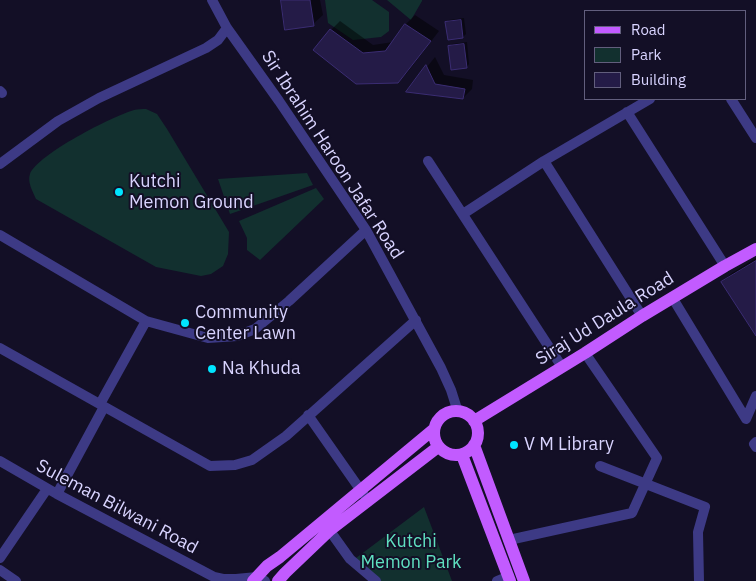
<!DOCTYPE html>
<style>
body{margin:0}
#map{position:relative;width:756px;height:581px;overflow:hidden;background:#130f26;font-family:"IBM Plex Sans",sans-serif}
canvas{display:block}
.legend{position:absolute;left:584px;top:10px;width:162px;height:90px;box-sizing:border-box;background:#130f26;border:1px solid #625e7d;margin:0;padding:6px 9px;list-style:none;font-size:15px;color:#d9d4ff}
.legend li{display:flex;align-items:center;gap:10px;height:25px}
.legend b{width:25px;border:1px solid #625e7d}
</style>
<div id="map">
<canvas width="756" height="581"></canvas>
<ul class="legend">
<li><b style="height:6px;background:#c25bff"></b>Road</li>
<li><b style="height:14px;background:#12302f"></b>Park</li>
<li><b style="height:14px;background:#241b47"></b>Building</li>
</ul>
</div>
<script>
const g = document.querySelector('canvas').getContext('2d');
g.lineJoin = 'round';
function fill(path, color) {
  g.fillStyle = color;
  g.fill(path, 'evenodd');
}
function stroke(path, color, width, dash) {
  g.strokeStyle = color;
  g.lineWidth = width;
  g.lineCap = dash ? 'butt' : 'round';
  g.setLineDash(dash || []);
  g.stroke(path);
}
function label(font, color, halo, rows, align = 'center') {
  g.font = font + ' "IBM Plex Sans",sans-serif';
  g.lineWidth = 4;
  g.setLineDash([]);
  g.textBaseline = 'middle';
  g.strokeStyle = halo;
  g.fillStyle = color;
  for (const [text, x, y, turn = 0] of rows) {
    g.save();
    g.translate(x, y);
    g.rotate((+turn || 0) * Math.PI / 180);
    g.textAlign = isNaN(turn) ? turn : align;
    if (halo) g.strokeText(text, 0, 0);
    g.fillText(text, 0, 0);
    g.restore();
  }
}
const green = new Path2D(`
 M325 0H372L389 12V31L381 37 353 40 328 23Z
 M387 0H422V1L411 20Z
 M146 109 157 114 167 129 229 232 228 254 223 266 211 274 201 276 156 267 36 199C33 192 27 182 30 174 38 154 113 116 134 110 138 109 142 109 146 109Z
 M307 173 313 185 230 214 218 179Z
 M316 188 324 199 260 260 247 250V238L239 221Z
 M424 507 452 581H376L352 561Z`);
const shadow = new Path2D(`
 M282 0H320L323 15 313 24Z
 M415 15 439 31 407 73 397 82 331 30 340 21 373 45 393 42 406 24Z
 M464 18 466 34 463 37 447 22 449 20Z
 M467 42 469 64 467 67 450 46 452 44Z
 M435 57 444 75 473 80 472 89 463 98 408 91Z
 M756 258V334L722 282 732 273Z`);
const building = new Path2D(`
 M281 0H310L314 26 285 30Z
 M461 20 463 38 448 40 445 22Z
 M405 24 431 41 398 83 356 84 313 50 330 29 363 53 385 51Z
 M464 44 467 68 451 70 448 46Z
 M426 65 435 84 465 89 463 99 406 92Z
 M756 261V336L721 282Z`);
const minor = new Path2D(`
 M212 0 227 28 279 101 366 230 441 368 451 390 458 412
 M0 91 2 93
 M731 99 756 138
 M627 112 725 266
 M428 161 562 367
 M544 161 642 316
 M0 164 58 121 99 98 206 48 218 40 227 28
 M463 214 544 161 650 99
 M0 235 146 321 208 338 237 336 255 329 289 301 366 230
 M672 297 746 419
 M0 348 210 466 235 465 252 460 286 436 416 320
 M100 404 146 321
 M308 415 364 495
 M746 419 756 396
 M756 442 754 444 756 447
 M0 461 57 494 214 577 218 581
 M600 466 705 507 698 532 699 581
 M57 494 104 407
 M325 524 350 559 376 581
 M509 540 632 513 657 458 585 353
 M0 558 47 489
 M0 570 16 581
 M214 577 223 579H236L257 577 265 581
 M497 581 509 576`);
const major = new Path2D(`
 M434 433a22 22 0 1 1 44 0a22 22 0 1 1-44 0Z
 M474 421 585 353 642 316 725 266 756 249
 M474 445 524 581
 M462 455 510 581
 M253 581 267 566 280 557 434 429
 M278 581 285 573 330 530 438 447`);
const markers = [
 [119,192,5,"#00e5ff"],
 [185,323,5,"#00e5ff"],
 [212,369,5,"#00e5ff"],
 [514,445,5,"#00e5ff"]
];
const streetNames = [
 ["Sir Ibrahim Haroon Jafar Road",332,155,57],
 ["Siraj Ud Daula Road",605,319,-32],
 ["Suleman Bilwani Road",117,507,28]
];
const poiNames = [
 ["Kutchi",129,182],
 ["Memon Ground",129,203],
 ["Community",195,313],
 ["Center Lawn",195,334],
 ["Na Khuda",222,369],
 ["V M Library",524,445]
];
const parkNames = [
 ["Kutchi",411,542],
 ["Memon Park",411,563]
];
fill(green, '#12302f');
fill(shadow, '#0007');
fill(building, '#241b47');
stroke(building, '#3b2d73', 1);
stroke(minor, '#3d3a85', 10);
stroke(major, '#c25bff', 12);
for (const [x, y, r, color] of markers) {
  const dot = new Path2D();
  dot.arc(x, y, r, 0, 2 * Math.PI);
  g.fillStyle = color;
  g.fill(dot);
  stroke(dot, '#130f26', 2);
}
label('18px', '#d9d4ff', '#130f26', streetNames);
label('18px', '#d9d4ff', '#130f26', poiNames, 'left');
label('18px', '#5fe0c0', '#130f26', parkNames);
</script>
